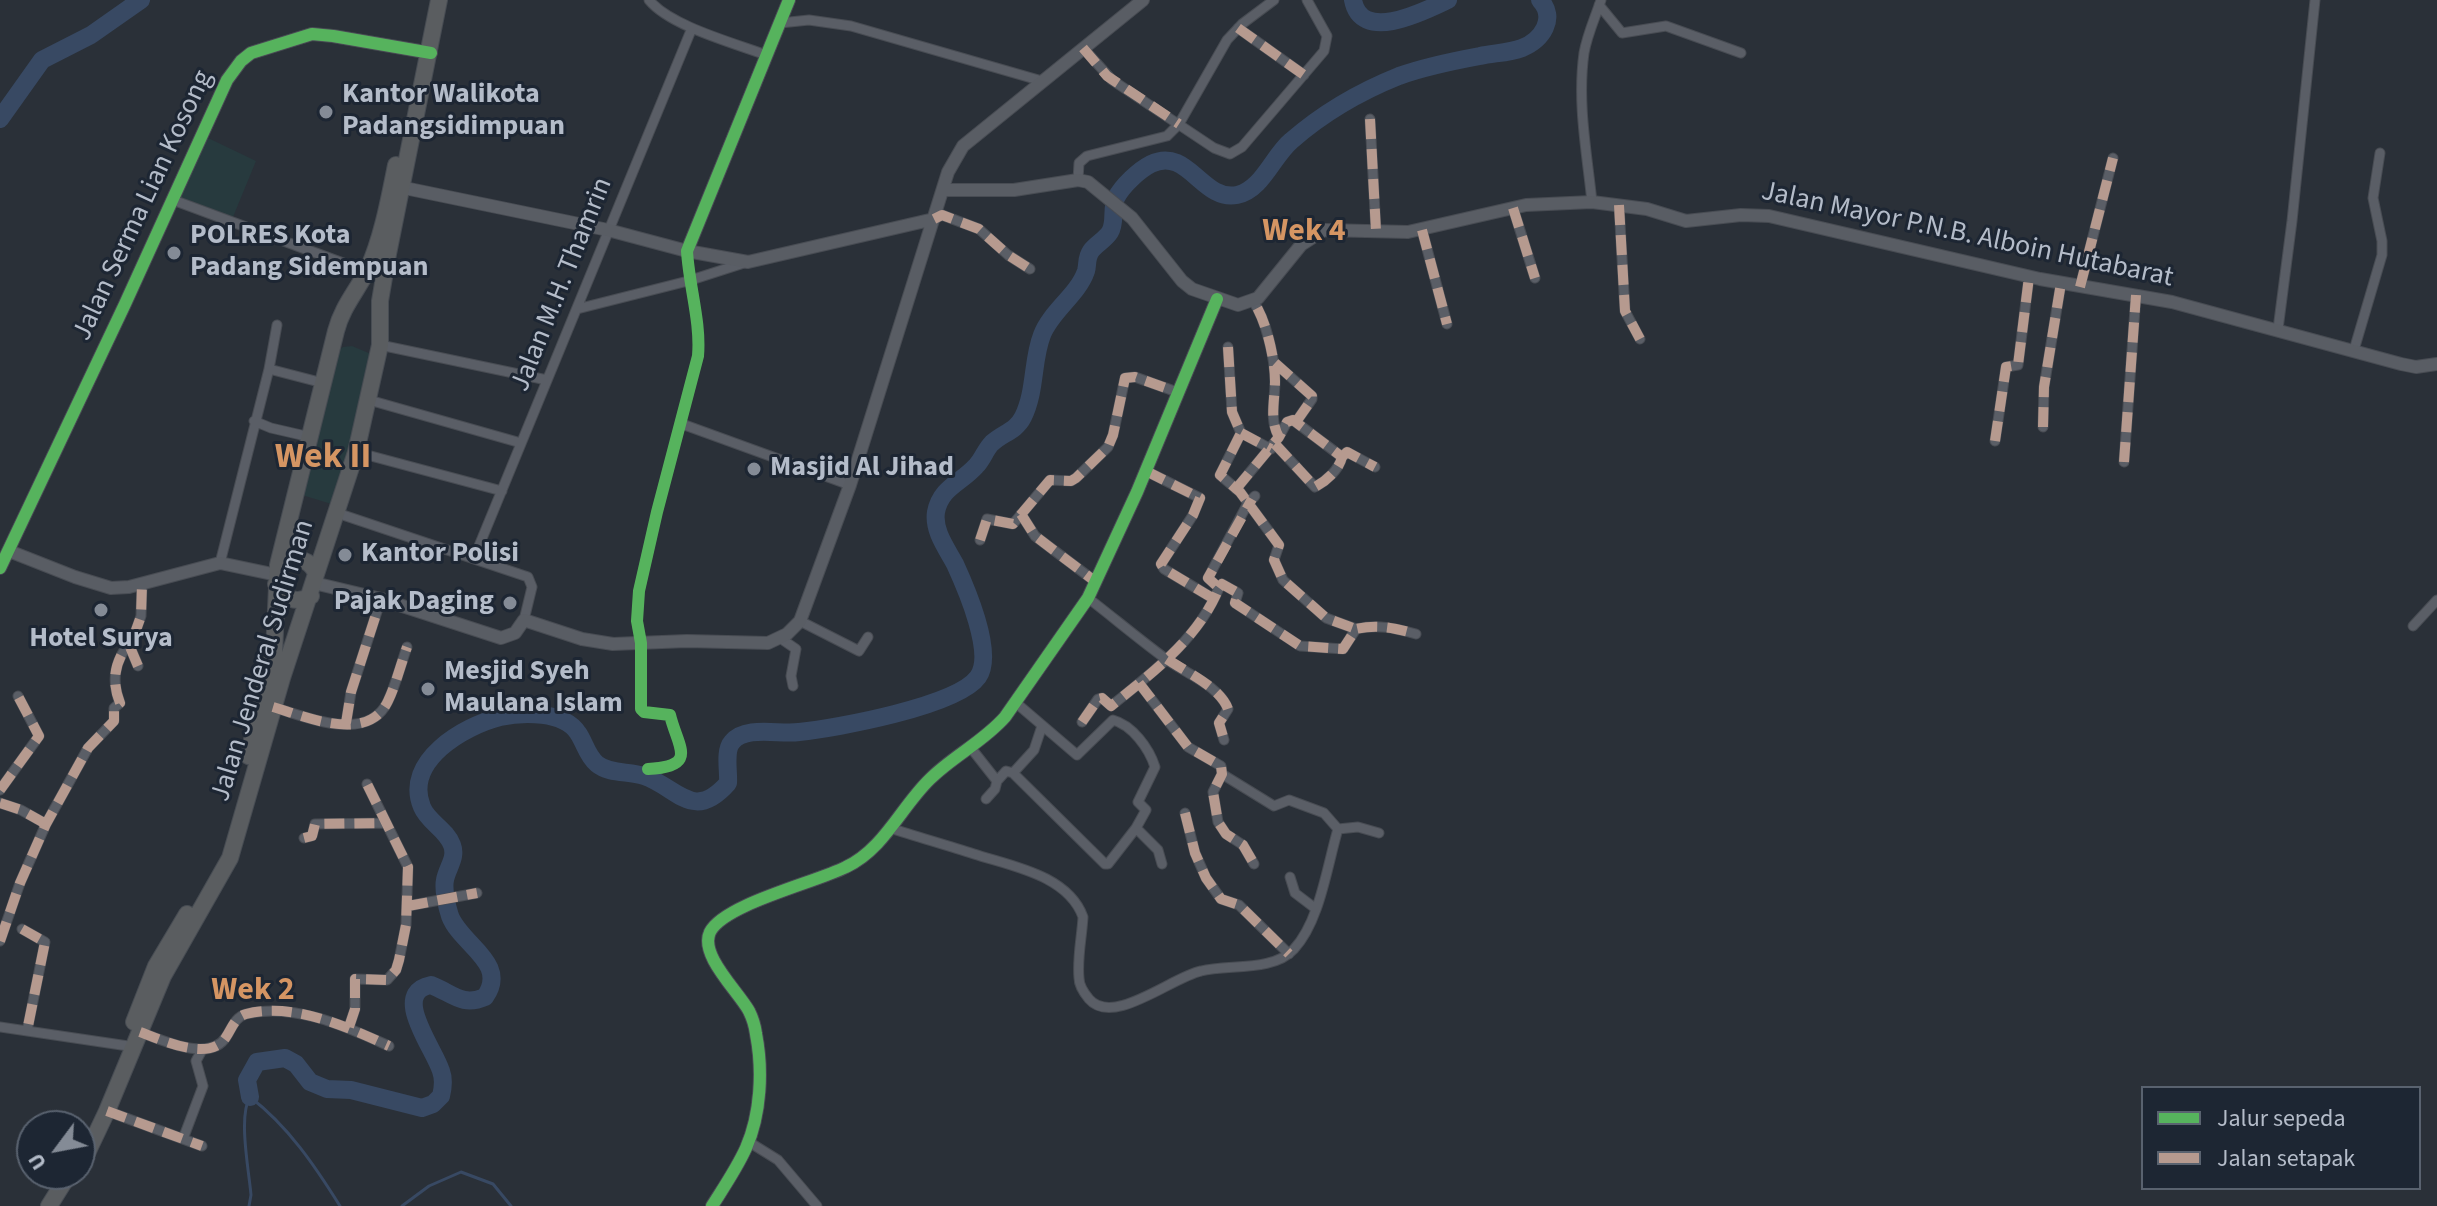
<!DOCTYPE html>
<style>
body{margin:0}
#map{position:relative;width:2437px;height:1206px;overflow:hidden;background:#2a3038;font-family:"Source Sans 3",sans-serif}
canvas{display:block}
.legend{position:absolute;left:2141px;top:1086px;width:280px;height:104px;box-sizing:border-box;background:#1d2633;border:2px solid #59626f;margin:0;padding:10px 14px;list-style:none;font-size:24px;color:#b4bcc9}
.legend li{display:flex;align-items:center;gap:16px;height:40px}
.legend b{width:40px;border:2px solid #59626f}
.north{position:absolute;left:16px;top:1110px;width:80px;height:80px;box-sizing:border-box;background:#1d2633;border:2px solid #59626f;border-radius:50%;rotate:238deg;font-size:22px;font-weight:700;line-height:32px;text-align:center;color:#b4bcc9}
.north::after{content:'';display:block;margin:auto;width:28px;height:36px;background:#848b96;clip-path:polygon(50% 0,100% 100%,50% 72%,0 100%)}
</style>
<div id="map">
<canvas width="2437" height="1206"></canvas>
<ul class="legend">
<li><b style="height:10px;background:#56b35d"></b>Jalur sepeda</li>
<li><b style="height:10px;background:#b69a8f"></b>Jalan setapak</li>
</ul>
<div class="north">U</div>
</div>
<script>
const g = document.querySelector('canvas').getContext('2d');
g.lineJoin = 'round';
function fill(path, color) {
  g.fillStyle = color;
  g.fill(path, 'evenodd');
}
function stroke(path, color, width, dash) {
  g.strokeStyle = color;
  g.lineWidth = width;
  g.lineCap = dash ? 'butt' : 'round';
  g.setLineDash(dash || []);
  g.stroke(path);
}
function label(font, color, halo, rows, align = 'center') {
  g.font = font + ' "Source Sans 3",sans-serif';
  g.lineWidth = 6;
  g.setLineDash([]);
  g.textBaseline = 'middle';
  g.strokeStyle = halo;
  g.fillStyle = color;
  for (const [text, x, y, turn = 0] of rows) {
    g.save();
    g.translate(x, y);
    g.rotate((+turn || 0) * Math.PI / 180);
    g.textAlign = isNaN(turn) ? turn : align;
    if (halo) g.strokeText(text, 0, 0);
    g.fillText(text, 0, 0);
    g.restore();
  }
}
const green = new Path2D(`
 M206 137 256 161 233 217 180 197Z
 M352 346 371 354 338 506 302 495 337 351 343 347Z`);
const stream = new Path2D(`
 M249 1206 251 1195C249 1171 238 1116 250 1097 288 1126 315 1166 340 1206
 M402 1206 429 1186 461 1172 493 1184 511 1206`);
const river = new Path2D(`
 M1353 0C1361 44 1425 11 1448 0
 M0 119 42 60 91 35 141 0
 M250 1097 247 1080 257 1062 285 1058 296 1064 310 1082 327 1089 351 1090 422 1108 433 1104 441 1096C443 1088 444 1079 441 1071 434 1048 390 993 431 985 452 993 462 1007 485 997 509 963 461 945 450 916 447 907 443 889 445 880 447 868 457 858 452 845 446 829 428 822 422 807 403 761 464 726 500 717 523 712 564 711 578 733 585 743 587 756 597 764 609 774 629 771 644 776 677 787 693 823 728 783 729 772 724 751 732 742 746 725 780 735 799 732 837 728 957 706 978 677 995 654 966 588 955 564 947 549 933 531 936 512 941 487 961 483 976 466 983 459 985 450 992 443 1003 433 1016 431 1023 417 1036 391 1032 360 1042 335 1051 311 1078 295 1086 271 1088 264 1086 258 1091 251 1096 244 1105 240 1110 232 1116 222 1111 209 1116 198 1122 186 1139 170 1151 164 1188 146 1202 202 1237 195 1262 190 1273 156 1291 141 1323 113 1359 92 1399 76 1424 67 1453 61 1480 56 1493 53 1509 53 1522 48 1542 40 1557 18 1540 0`);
const street = new Path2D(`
 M649 0C670 26 734 43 766 55
 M1599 5 1622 33 1666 26 1741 53
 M780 23 809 20 851 26 1042 81
 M1238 28 1304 75
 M1083 48 1112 80 1214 148 1230 154 1242 147 1324 51 1327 36 1307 0
 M1370 119 1376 231
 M1078 180 1079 163 1087 156 1167 136 1179 124 1227 40 1242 24 1274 0
 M173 200 370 273
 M1592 202C1587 153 1577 103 1584 53 1587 35 1595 18 1601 0
 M1619 205 1625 311 1640 339
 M1513 208 1535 278
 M934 219 942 215 979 229 1008 255 1030 269
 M1422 230 1447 324
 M2080 287 2113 158
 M577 309 688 281 747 262
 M2278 329 2292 221 2315 0
 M380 345 547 380
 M1228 347 1232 412 1241 433 1220 475 1240 492 1279 545 1274 560 1283 580 1326 618 1356 629
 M2354 350 2382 255V241L2373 198 2380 153
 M1275 363 1312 396V399L1296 422
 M269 369 323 383
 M369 400 521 443
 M254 421 271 428 310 437
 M682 424 850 485
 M2043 427 2044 387 2061 283
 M1241 433 1271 449
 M1995 441 2006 367 2018 365 2029 277
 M1275 444 1315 487C1326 481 1339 470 1342 457L1293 420 1287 422 1279 437
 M356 452 502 491
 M1342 457 1347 452 1375 467
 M2124 462 2136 295
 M1146 471 1200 498 1193 515 1161 564 1164 569 1214 599
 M1236 489 1279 437C1269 420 1275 400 1275 381 1275 359 1266 319 1253 301
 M337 513 528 577 532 587 524 620
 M1021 514 1035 536 1096 582
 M980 540 987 519 1013 524 1050 480 1071 481 1076 478 1108 447 1113 435 1125 378 1135 377 1177 392
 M474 558 692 28
 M220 563 269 369 277 325
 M1219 588 1222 584 1238 593 1235 603 1300 646 1343 649 1356 629C1378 624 1394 628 1416 634
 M1088 598C1114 618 1140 640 1166 659 1185 673 1220 686 1228 709L1219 723 1224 740
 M800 621 859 651 868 637
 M2413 626 2437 600
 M780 638 796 649 791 676 793 686
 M138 666 130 647 141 616 142 584
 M1139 683 1188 747 1221 766 1222 774 1213 792 1218 822 1226 834 1243 845 1254 864
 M1015 702 1077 755 1113 720C1132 725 1149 748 1155 767L1138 802 1146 810 1136 828 1158 850 1162 864
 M273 707C307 717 368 744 388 701 396 684 401 664 407 647
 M1082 722 1098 699 1102 698 1111 706C1153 672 1198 639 1219 588L1208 578 1248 503 1255 496
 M346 723 351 692 381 599
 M971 748 997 781 1006 771 1013 773 1105 864H1108L1136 828
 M648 769C699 766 678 748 670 715L644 712 641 709V643L637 621 639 591 657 512 698 356C701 322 689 286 687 251
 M1013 773 1034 750 1042 726
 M1222 774 1274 806 1289 800 1324 813 1338 829
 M0 790 39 736 18 696
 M986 799 995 789 997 781
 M0 803 21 810 46 824
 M1185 813 1195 853 1206 878 1221 899 1239 905 1289 954
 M890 828C918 837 946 845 974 854 1011 866 1068 875 1083 917 1082 936 1077 958 1079 978 1079 986 1084 993 1089 999 1113 1027 1172 977 1201 971 1229 964 1273 972 1294 949 1320 921 1327 866 1338 829L1358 827 1379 833
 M304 838 312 836 315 824 385 823
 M1290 877 1295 893 1316 909
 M408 906 477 893
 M22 929 45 942 27 1031
 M0 941 20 883 46 824 88 748 114 721V708L120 703C110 678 116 659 132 639
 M0 1027 135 1047
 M349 1027 355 1009V979L387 980 396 970 399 960 406 925 408 867 367 784
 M140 1032C162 1040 210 1063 226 1037 232 1028 235 1017 246 1014 294 1002 347 1027 389 1046
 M107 1111 202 1146
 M183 1139 203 1086 196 1061 202 1050
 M749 1142 778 1160 817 1206`);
const secondary = new Path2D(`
 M395 186 608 230 687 251 748 262 934 219
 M944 190H1014L1078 180 1088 182 1132 218 1182 281 1192 289 1238 305 1258 298 1301 245 1324 230 1408 232 1526 205 1592 202 1647 209 1686 221 1741 215 1769 216 2040 279 2172 302 2401 364 2416 367 2437 364
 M687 251 789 0
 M9 551 75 577 111 588 129 587 220 563 277 575
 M0 568 125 304 227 80 241 61 251 53 312 34 333 36 431 53
 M314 583 381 599 501 638 515 633 524 620 582 639 613 644 687 641 768 643 787 634 800 621 850 485 948 172 963 146 1143 0
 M712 1206C724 1187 737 1168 746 1148 761 1114 763 1070 756 1034 755 1026 752 1017 749 1011 738 991 699 955 710 932 724 904 817 882 846 867 884 849 901 807 930 779 953 756 983 742 1005 717L1088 598 1137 492 1217 299`);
const highway = new Path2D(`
 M278 565C293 557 308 556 316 573
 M276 584C284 598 295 605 311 596
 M248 756 274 653 278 565 336 331C342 307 357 291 368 269 382 238 389 200 396 165
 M134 1022 156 966 187 914
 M80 1168 107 1111 163 976 230 858 282 678 356 452 380 345V301L388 254 439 0
 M49 1206 69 1174`);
const quiet = new Path2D(`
 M1238 28 1304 75
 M1083 48 1107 76 1179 124
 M1370 119 1376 231
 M1619 205 1625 311 1640 339
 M1513 208 1535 278
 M934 219 942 215 979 229 1008 255 1030 269
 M1422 230 1447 324
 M2080 287 2113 158
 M1228 347 1232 412 1241 433 1220 475 1240 492 1279 545 1274 560 1283 580 1326 618 1356 629
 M1275 363 1312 396V399L1296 422
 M2043 427 2044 387 2061 283
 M1241 433 1271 449
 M1995 441 2006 367 2018 365 2029 277
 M1275 444 1315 487C1326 481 1339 470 1342 457L1293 420 1287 422 1279 437
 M1342 457 1347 452 1375 467
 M2124 462 2136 295
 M1146 471 1200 498 1193 515 1161 564 1164 569 1214 599
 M1236 489 1279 437C1269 420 1275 400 1275 381 1275 359 1266 319 1253 301
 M1021 514 1035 536 1096 582
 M980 540 987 519 1013 524 1050 480 1071 481 1076 478 1108 447 1113 435 1125 378 1135 377 1177 392
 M1219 588 1222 584 1238 593 1235 603 1300 646 1343 649 1356 629C1378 624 1394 628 1416 634
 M1167 659C1186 672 1220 687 1228 709L1219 723 1224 740
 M138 666 130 647 141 616 142 584
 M1139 683 1188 747 1221 766 1222 774 1213 792 1218 822 1226 834 1243 845 1254 864
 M273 707C307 717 368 744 388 701 396 684 401 664 407 647
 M1082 722 1098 699 1102 698 1111 706C1153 672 1198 639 1219 588L1208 578 1252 499
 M346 723 351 692 381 599
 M0 790 39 736 18 696
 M0 803 21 810 46 824
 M1185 813 1195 853 1206 878 1221 899 1239 905 1289 954
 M304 838 312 836 315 824 385 823
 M408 906 477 893
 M22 929 45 942 27 1031
 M0 941 20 883 46 824 88 748 114 721V708L120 703C110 678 116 659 132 639
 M349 1027 355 1009V979L387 980 396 970 399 960 406 925 408 867 367 784
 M140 1032C162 1040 210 1063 226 1037 232 1028 235 1017 246 1014 294 1002 347 1027 389 1046
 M107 1111 202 1146`);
const cycleway = new Path2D(`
 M0 568 125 304 227 80 241 61 251 53 312 34 333 36 431 53
 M648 769C699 766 678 748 670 715L644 712 641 709V643L637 621 639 591 657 512 698 356C701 322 689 286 687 251L789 0
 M712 1206C724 1187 737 1168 746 1148 761 1114 763 1070 756 1034 755 1026 752 1017 749 1011 738 991 699 955 710 932 724 904 817 882 846 867 884 849 901 807 930 779 953 756 983 742 1005 717L1088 598 1137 492 1217 299`);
const markers = [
 [326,112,8,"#848b96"],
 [174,253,8,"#848b96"],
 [754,469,8,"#848b96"],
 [345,555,8,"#848b96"],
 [510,603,8,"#848b96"],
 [101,610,8,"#848b96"],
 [428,689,8,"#848b96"]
];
const poiNames = [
 ["Kantor Walikota",342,96],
 ["Padangsidimpuan",342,128],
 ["POLRES Kota",190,237],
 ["Padang Sidempuan",190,269],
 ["Masjid Al Jihad",770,469],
 ["Kantor Polisi",361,555],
 ["Pajak Daging",494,603,"right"],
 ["Hotel Surya",101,640,"center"],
 ["Mesjid Syeh",444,673],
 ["Maulana Islam",444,705]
];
const streetNames = [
 ["Jalan Serma Lian Kosong",144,206,-65],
 ["Jalan Mayor P.N.B. Alboin Hutabarat",1967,236,12],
 ["Jalan M.H. Thamrin",563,285,-68],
 ["Jalan Jenderal Sudirman",264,661,-73]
];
const quarterNames = [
 ["Wek 4",1304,233],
 ["Wek 2",253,992]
];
const districtNames = [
 ["Wek II",323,459]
];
fill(green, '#273a3e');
stroke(stream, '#384963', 3);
stroke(river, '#384963', 18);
stroke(street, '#484c53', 11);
stroke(secondary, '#484c53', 14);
stroke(highway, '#474c53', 18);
stroke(street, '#5a5e66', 9);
stroke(secondary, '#595d64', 12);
stroke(highway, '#5a5d60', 16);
stroke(quiet, '#b69a8f', 10, [20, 10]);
stroke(cycleway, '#56b35d', 12);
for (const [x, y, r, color] of markers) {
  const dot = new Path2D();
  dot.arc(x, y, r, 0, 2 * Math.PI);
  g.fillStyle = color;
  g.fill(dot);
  stroke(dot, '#1d2633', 3);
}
label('bold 28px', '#b4bcc9', '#1d2633', poiNames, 'left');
label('28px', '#b4bcc9', '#1d2633', streetNames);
label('bold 32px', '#d59563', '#1d2633', quarterNames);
label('bold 36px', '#d59563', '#1d2633', districtNames);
</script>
